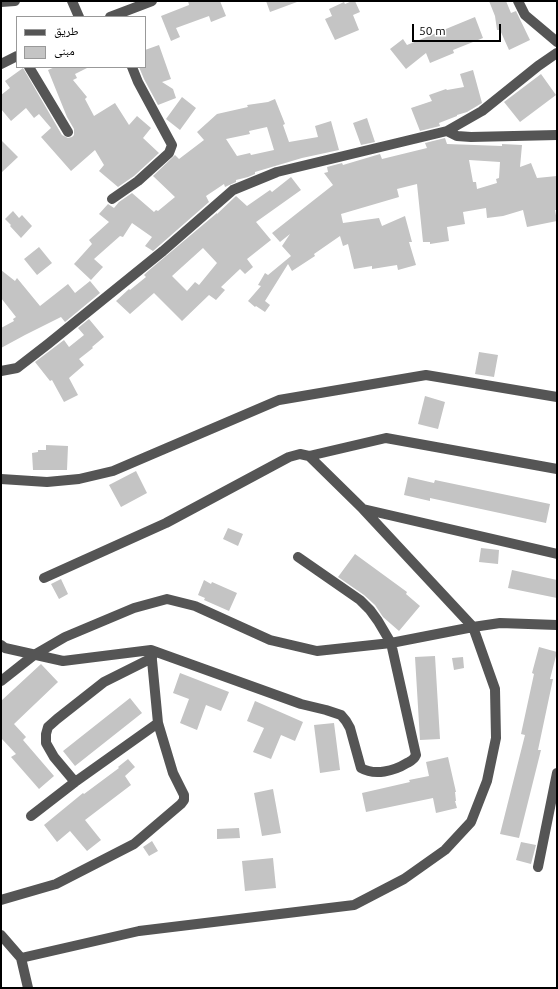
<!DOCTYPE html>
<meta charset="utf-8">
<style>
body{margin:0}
#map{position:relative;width:558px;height:989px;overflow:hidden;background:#fff;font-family:Ubuntu,"Noto Naskh Arabic",sans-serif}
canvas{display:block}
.frame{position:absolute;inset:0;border:2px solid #000;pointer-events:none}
.legend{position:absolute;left:16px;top:16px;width:130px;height:52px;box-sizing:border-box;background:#fff;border:1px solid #999;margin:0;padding:5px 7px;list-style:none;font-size:12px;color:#000}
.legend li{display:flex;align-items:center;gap:8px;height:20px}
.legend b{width:20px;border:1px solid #999}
.scale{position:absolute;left:412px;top:24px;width:89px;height:18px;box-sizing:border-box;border:2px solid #000;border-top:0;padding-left:5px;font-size:12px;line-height:14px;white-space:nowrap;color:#000;-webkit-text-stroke:3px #fff;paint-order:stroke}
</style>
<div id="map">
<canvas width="558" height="989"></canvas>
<div class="frame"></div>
<ul class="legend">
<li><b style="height:5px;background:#555"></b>طريق</li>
<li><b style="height:11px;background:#c4c4c4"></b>مبنى</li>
</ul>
<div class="scale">50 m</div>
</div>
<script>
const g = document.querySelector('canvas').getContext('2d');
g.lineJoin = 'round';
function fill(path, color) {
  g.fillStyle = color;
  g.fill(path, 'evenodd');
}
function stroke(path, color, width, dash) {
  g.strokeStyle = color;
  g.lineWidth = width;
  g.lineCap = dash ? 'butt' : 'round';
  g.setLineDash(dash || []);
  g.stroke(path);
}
const building = new Path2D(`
 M188 1H220L226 16 211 22 209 16 176 28 180 37 171 41 161 16 189 5Z
 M266 1H297V2L270 12Z
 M352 1H355L360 12 353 15 359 30 335 40 325 19 332 16 329 9 344 2 345 4Z
 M489 1H506L511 13 516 11 530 40 509 50 500 30H497L495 16Z
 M475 17 483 38 453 50 454 53 430 63 426 53 406 69 390 49 403 39 407 45Z
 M159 45 171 79 162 82 173 89 176 98 158 105 144 79 139 67H145V50Z
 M55 67H89L75 74 77 78 73 80 87 97 85 99 94 116 115 103 129 125 137 116 151 128 143 138 159 153 134 176 118 187 99 171 104 165 95 150 71 171 41 137 51 128 39 114 34 118 26 108 11 121 1 109V95L10 88 5 81 23 68 62 135 68 138 72 137 74 135V129L67 117 48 70Z
 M473 70 482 103 467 112 457 115V116L439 123 440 126 420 131 411 108 432 101 429 95 446 89 447 90 464 87 460 74Z
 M541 74 556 95 520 122 504 102Z
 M182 97 196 108 180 130 166 119Z
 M275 99 285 124 283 125 289 142 318 137 315 126 331 121 339 150 302 158 255 172V174L248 177 236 180V182L225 187 224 184 206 196 209 202 153 251 145 246 152 237 132 223 123 237 120 236 94 259 103 267 91 280 74 264 92 244 89 240 109 222 99 214 108 204 114 208 119 202 132 193 154 212 156 210 158 211 175 197 153 176 175 155 179 159 204 140 197 132 217 114 248 107 247 105 268 102ZM267 127 274 150 251 155 250 153 237 156 226 139 250 134 249 131Z
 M367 118 375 142 361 145 353 123Z
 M445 138 447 144 502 146V144L522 145 520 167 531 163 537 178 557 176V210H555L557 221 527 227 523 210 503 216 487 218 486 208 463 212 465 224 447 227 449 241 430 244V242H423L417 184 397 189 399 197 341 214 343 223 379 218 382 226 405 216 412 242H409L416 265 398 270 397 265 372 269V266L354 269 348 244 343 246 340 236 314 254 315 256 292 271 288 264 265 301 270 305 265 312 256 306 255 307 248 301 261 286 258 285 265 273 268 275 291 256 282 246 290 234 280 242 272 233 333 185 324 173 328 172 327 167 342 163 343 165 380 154 382 159 427 148 425 143ZM469 160 500 162 499 178 496 179 497 183 477 189 476 182H473Z
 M1 140 18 157 1 173Z
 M291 177 301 190 256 222 271 240 247 259 253 267 245 274 240 269 221 287 225 290 216 300 209 295 182 321 154 293 130 314 116 301 129 289 130 290 146 277 144 275 147 272 217 213V214L236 196 247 206 270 190 272 192ZM203 248 217 263 199 285 195 282 187 291 172 276Z
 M13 211 19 218 22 215 32 226 21 238 10 226 11 225 5 219Z
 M39 247 52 263 37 275 24 259Z
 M1 270 15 281 17 278 40 306 68 284 75 293 90 281 100 293 65 322 61 317 25 335 1 348V328L14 321 13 319 16 317 1 298Z
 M89 319 104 337 92 347 93 348 79 359 84 365 69 378 78 395 64 402 52 380 50 381 35 362 64 340 69 347 84 335 78 328Z
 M479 352 498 355 494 377 475 374Z
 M425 396 445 402 438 429 418 424Z
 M46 445 68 446 67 470H33L32 453 38 452V450H46Z
 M136 471 147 493 121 507 109 485Z
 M408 477 434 483 435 480 550 504 546 523 430 498V501L404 495Z
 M228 528 243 534 238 546 223 539Z
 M481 548 499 550 498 564 479 562Z
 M355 554 407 592 406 594 420 606 399 631 383 617 375 605 364 595 338 577Z
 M512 570 557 580V598L508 588Z
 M61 579 68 594 59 599 51 584Z
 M204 580 211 584 212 582 237 593 229 611 204 600 205 598 198 595Z
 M539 647 557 652 550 679H553L538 750H541L519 838 500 834 525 735 521 734 534 674 532 673Z
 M435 656 440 739 420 740 415 657Z
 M463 657 464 668 454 670 452 658Z
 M41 664 58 682 14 724 26 737 23 740 54 776 39 789 11 757 16 754 1 738V701Z
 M180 673 229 692 221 711 206 705 197 730 180 723 189 699 173 693Z
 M130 698 142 713 75 766 63 751Z
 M255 701 303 722 295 741 281 735 271 759 253 752 264 728 247 721Z
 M334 723 340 770 320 773 314 725Z
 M448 757 456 792H455L456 801H455L457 808 436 813 433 798 366 812 362 793 410 782 409 780 429 776 426 762Z
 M128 759 135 767 125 776 131 785 85 820 101 840 87 851 70 831 57 842 44 825 83 793 84 794 119 768 118 767Z
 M273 789 281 833 262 836 254 793Z
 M239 828 240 838 217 839V829Z
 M152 841 158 851 149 856 143 847Z
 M521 842 536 845 531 864 516 860Z
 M273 858 276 888 245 891 242 861Z`);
const minor = new Path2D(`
 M72 1 79 17
 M518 1 525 15 557 42
 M1 2 15 1
 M110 17 152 1
 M1 64 17 56
 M29 67 68 132
 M447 131 457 136 471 137 557 135
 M112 199 138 181 169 153 172 145 138 82 132 67
 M1 371 17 368 48 344 163 251 233 190 277 172 447 131 482 111 538 66 557 53
 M309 456 386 438 557 469
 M1 479 47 482 79 479 113 471 279 400 426 375 557 397
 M363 509 557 554
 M1 645 5 648 63 661 151 650 301 704 326 710 341 715 346 721 350 728 361 768C375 776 394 771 407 763 411 761 414 760 416 755L391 643 378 621 370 610 360 600 298 557
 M1 681 34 655 65 637 134 608 167 599 195 606 270 640 317 651 391 643 473 627 500 623 557 625
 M75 782 54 757 46 743V734L48 727 57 719 104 682 152 658
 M31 816 75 782 158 723
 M538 867 557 773
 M1 900 56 884 134 844 181 804 184 800V795L173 773 158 723 151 650
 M1 935 21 958 28 988
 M21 958 139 931 354 905 404 879 445 850 471 822 487 781 496 738 495 689 473 627 363 509 309 456 300 454 289 457 166 523 44 578`);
fill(building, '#c4c4c4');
stroke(minor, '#555', 10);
</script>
